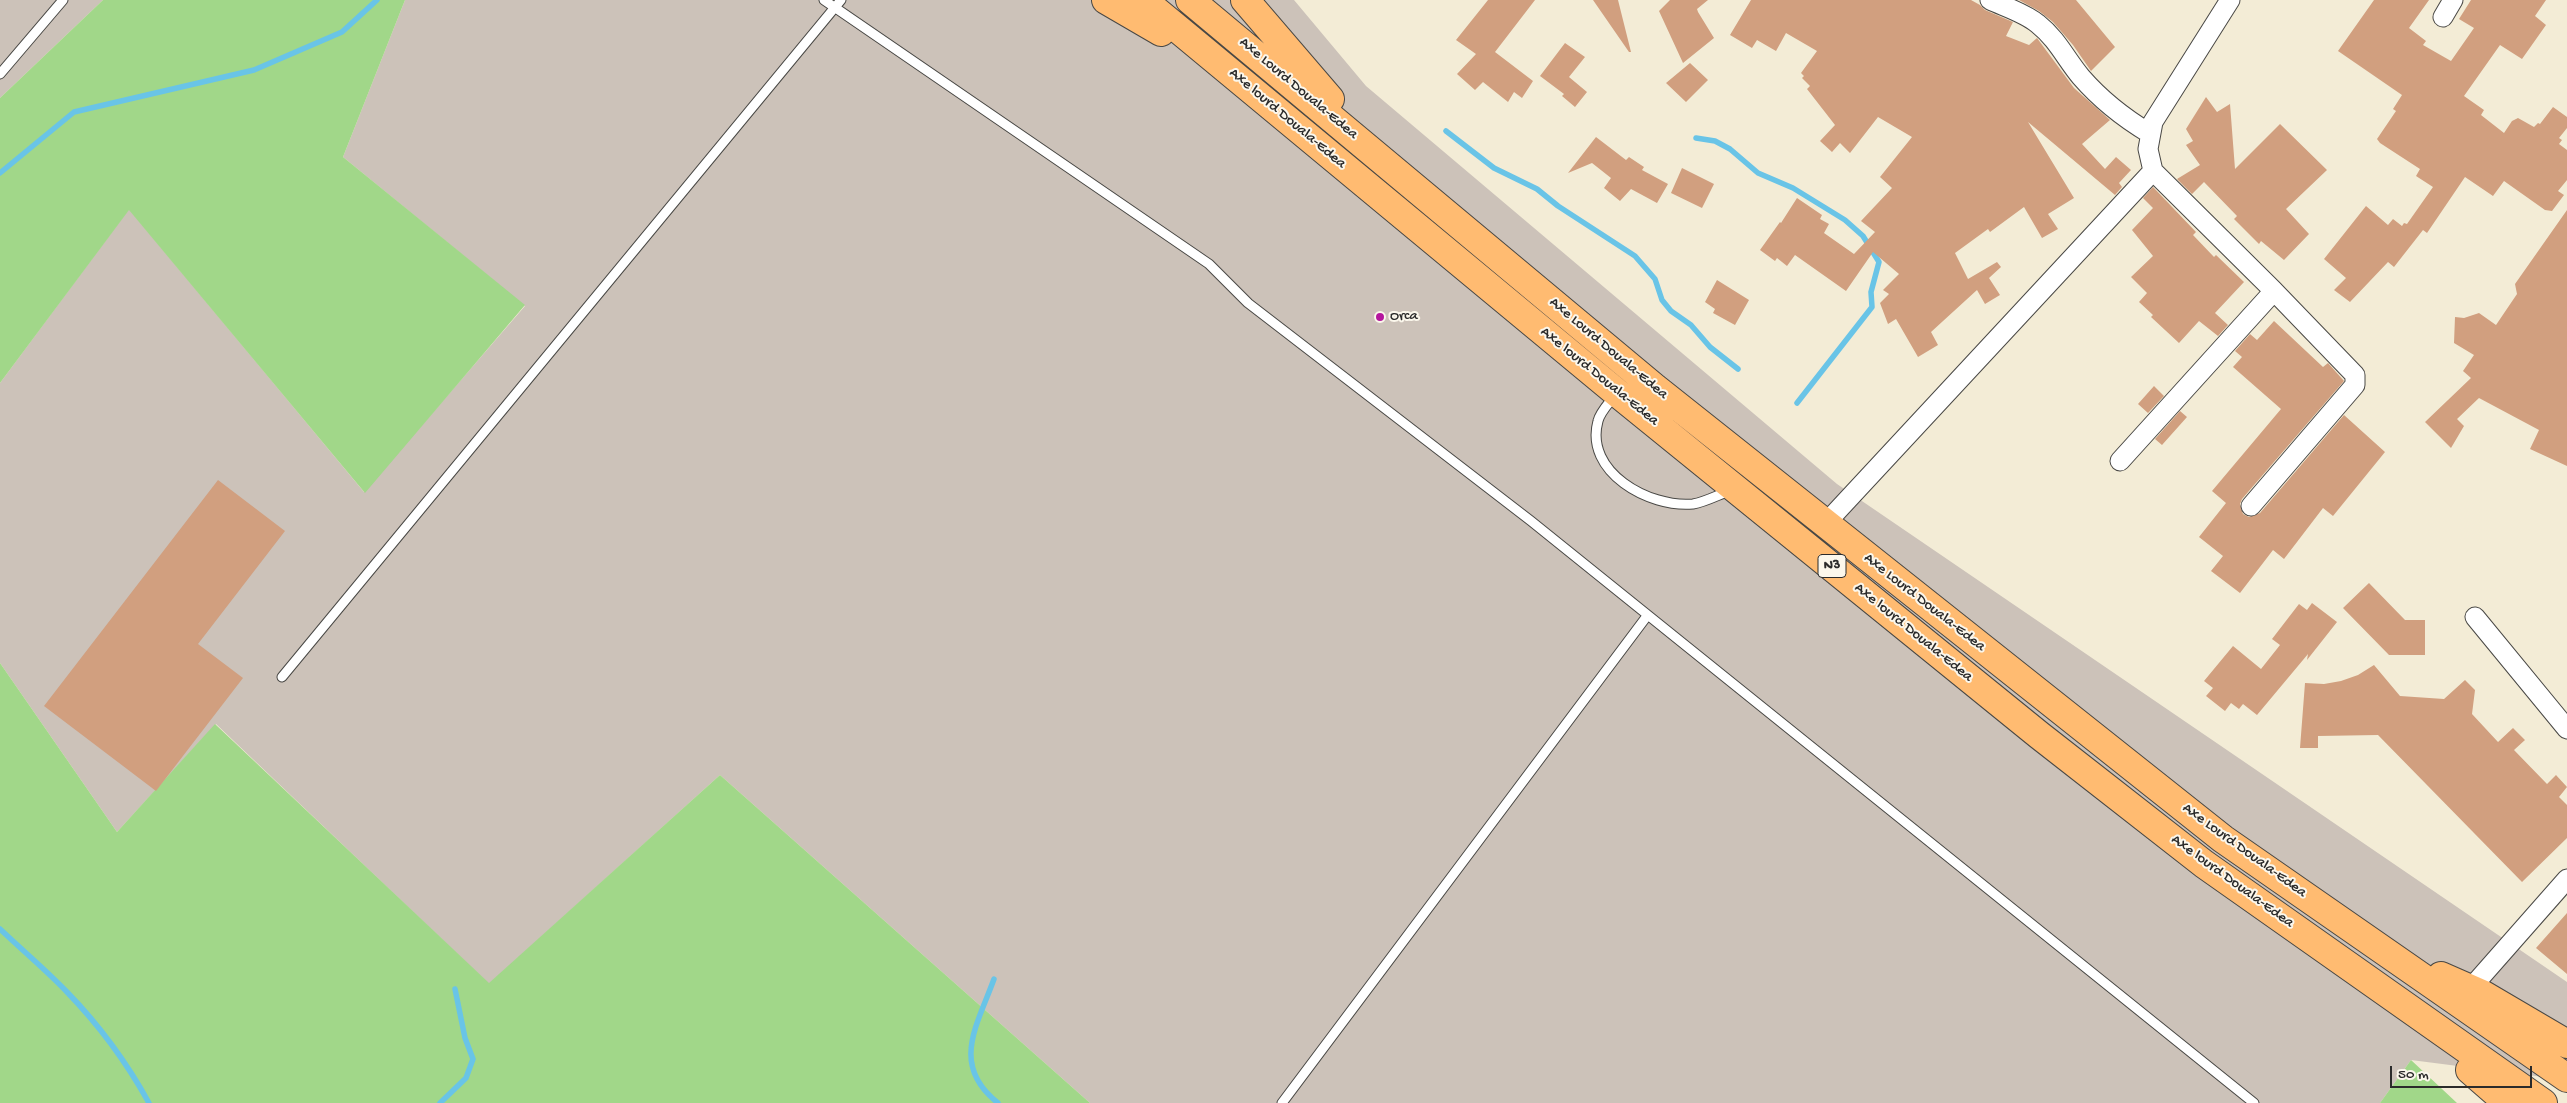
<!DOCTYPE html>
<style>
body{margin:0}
#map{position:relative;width:2567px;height:1103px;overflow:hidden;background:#f3ecd6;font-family:"Gochi Hand",sans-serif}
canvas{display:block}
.scale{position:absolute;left:2390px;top:1066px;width:142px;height:22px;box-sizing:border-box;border:2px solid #2b2b2b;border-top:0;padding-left:6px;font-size:15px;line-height:18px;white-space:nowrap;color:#2b2b2b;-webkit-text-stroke:4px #fbf7ec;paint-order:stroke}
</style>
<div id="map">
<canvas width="2567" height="1103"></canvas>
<div class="scale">50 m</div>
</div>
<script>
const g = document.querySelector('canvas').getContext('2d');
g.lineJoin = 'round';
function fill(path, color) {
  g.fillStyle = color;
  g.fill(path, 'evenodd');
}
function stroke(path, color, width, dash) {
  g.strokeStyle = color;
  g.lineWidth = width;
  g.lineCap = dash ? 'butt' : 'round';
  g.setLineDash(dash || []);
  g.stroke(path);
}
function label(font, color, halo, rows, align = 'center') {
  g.font = font + ' "Gochi Hand",sans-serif';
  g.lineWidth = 4;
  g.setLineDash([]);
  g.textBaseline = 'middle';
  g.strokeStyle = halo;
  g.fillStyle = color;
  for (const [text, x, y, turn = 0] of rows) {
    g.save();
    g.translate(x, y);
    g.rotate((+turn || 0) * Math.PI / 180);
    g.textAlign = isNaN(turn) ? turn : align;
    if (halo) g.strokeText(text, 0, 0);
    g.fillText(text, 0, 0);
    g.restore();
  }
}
const industrial = new Path2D(`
 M0 0H103L0 98Z
 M405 0H1294L1366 86 1837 484 2567 982V1080L2411 1060 2380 1103H1090L720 775 489 984 216 724 117 832 0 663V383L129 209 364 492 525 306 343 157Z`);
const green = new Path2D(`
 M103 0H405L343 157 525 305 365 493 129 210 0 383V98Z
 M0 663 117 832 215 724 489 983 720 775 1090 1103H0Z
 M2411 1060 2457 1103H2380Z`);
const stream = new Path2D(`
 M1446 131 1494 168 1537 189 1558 206 1635 256 1655 279 1662 300 1671 311 1691 325 1710 347 1738 369
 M1696 138 1715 141 1730 149 1758 173 1793 188 1845 220 1863 236 1879 262 1871 292 1872 307 1797 403
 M0 173 74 112 254 70 342 32 377 0
 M0 929C22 950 46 970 67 992 99 1025 127 1063 149 1103
 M994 979C977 1026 950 1065 998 1103
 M440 1103 466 1078 473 1059 465 1038 455 989`);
const building = new Path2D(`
 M1488 0H1535L1495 52 1533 81 1522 98 1514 92 1508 102 1483 82 1475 90 1457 74 1476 54 1456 40Z
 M1593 0H1618L1631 52H1629Z
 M1670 0H1708L1697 9 1698 12 1714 38 1683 63 1659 11Z
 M1751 0H1971L1980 5 1985 10 2013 22 2006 36 2029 45 2037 38 2074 88 2110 120 2082 144 2105 169 2116 157 2131 170 2119 183 2122 187 2115 195 2028 122 2074 198 2048 214 2058 229 2042 238 2024 207 1990 232 1988 229 1955 253 1968 279 1997 262 2001 267 1989 278 2000 295 1985 304 1977 290 1931 332 1938 345 1918 357 1896 319 1888 324 1880 303 1889 294 1883 290 1899 274 1873 252 1846 291 1795 255 1787 266 1777 258 1775 261 1760 250 1780 222 1781 223 1797 198 1822 215 1820 219 1829 224 1824 233 1854 254 1875 232 1861 221 1892 188 1880 177 1912 137 1878 117 1850 153 1840 143 1832 152 1820 141 1835 125 1807 89 1810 86 1802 78 1804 76 1801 73 1817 51 1786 33 1776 51 1757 40 1752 48 1730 35Z
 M2019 0H2076L2115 47 2091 71 2073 45 2053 22 2039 11Z
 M2374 0H2429L2409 28 2426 41 2423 45 2451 61 2474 28 2459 19 2471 0H2546L2535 16 2546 25 2522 59 2500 45 2464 96 2484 110 2481 115 2504 133 2512 121 2518 118 2534 127 2538 123 2540 124 2553 107 2567 117V128L2559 138 2562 140 2559 144 2567 150V180L2558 191 2564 195 2552 211 2545 210 2504 181 2493 196 2465 177 2427 233 2423 230 2394 267 2388 262 2350 302 2334 290 2346 278 2324 259 2366 206 2388 225 2393 219 2402 226 2404 223 2407 224 2433 187 2416 176 2420 169 2380 143 2377 139 2396 111 2393 109 2402 95 2338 51Z
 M1565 43 1585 57 1569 77 1587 92 1575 107 1562 96 1564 94 1540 76Z
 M1690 63 1708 80 1686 102 1666 83Z
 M2206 97 2217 112 2230 104 2235 169 2280 124 2327 170 2286 209 2309 234 2284 260 2261 241 2259 244 2234 219 2237 216 2204 182 2192 194 2177 179 2200 165 2186 145 2193 141 2186 129Z
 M1596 137 1626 160 1629 157 1644 167 1642 170 1668 184 1657 203 1631 189 1620 201 1604 188 1611 178 1592 163 1568 173Z
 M1682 168 1714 184 1702 208 1671 193Z
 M2153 187 2196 232 2193 235 2214 257 2216 255 2244 282 2215 313 2228 325 2218 336 2199 321 2179 343 2151 317 2153 315 2139 302 2147 293 2131 277 2153 256 2132 230 2153 208 2143 198Z
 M2567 210V466L2530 449 2539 430 2479 398 2457 419 2464 426 2451 448 2425 422 2471 378 2463 371 2474 355 2454 343 2455 317 2464 318 2479 313 2496 325 2517 294 2515 284Z
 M1717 280 1749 300 1735 325 1713 313 1715 309 1705 302Z
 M2274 321 2323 367 2328 363 2344 381 2242 499 2240 504 2243 514 2249 517 2260 513 2344 415 2385 452 2333 516 2323 508 2284 559 2273 550 2240 593 2211 571 2223 556 2199 537 2226 503 2212 491 2281 409 2233 367 2242 357 2235 351 2250 334 2257 340Z
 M2154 386 2164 396 2148 413 2138 404Z
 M2180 411 2187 417 2162 445 2155 439Z
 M218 480 285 531 198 644 243 678 156 791 44 706Z
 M2369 583 2405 620H2425V655H2389L2343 608Z
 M2312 603 2337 622 2307 660 2308 654 2257 715 2243 704 2239 709 2231 703 2225 711 2206 696 2213 688 2204 681 2233 646 2261 669 2280 645 2272 639 2299 604 2307 610Z
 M2374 665 2400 696 2444 699 2465 680 2475 690 2472 714 2498 742 2513 728 2525 740 2514 750 2547 784 2556 775 2567 787 2559 797 2567 805V838L2522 882 2378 735 2318 736V748H2300L2305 683 2324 684 2341 681 2358 675Z
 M2567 913V974L2536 948Z`);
const lane = new Path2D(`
 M824 0 1209 264 1248 303 1531 521 2254 1103
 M0 74 63 0
 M1615 395C1610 402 1600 412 1598 421 1584 472 1649 508 1693 504 1705 502 1718 495 1729 491
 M282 677 841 0
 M1282 1103 1647 616`);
const street = new Path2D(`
 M1990 0C2005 7 2025 13 2038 24 2057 39 2066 59 2081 77 2101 100 2124 118 2149 133
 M2230 0 2153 122 2148 149 2153 171 2274 291 2355 375V385L2251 506
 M2443 17 2453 0
 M2120 461 2274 291
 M1825 524 2153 171
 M2475 617 2567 729
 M2471 988 2567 879`);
const highway = new Path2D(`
 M1106 0 1161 32
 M1143 0 1616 392 2039 735 2204 864 2543 1103
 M1190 0 1655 388 2223 839 2567 1078
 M1245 0 1330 99
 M2441 976 2482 994 2567 1044
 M2470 1070 2508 1103`);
const markers = [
 [1380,317,5,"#b5179e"]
];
const shields = [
 [1832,566,28]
];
const shieldNames = [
 ["N3",1832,566]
];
const streetNames = [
 ["Axe Lourd Douala-Edea",1298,89,40],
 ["Axe lourd Douala-Edea",1287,119,40],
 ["Axe Lourd Douala-Edea",1608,349,40],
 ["Axe lourd Douala-Edea",1599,377,39],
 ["Axe Lourd Douala-Edea",1924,603,38],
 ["Axe lourd Douala-Edea",1913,633,39],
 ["Axe Lourd Douala-Edea",2244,851,36],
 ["Axe lourd Douala-Edea",2232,882,36]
];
const poiNames = [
 ["Orca",1390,317]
];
fill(industrial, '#ccc2b9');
fill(green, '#a1d789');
stroke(stream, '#69c4e7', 5.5);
fill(building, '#d19f7f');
stroke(lane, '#494845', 11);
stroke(street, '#494845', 21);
stroke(highway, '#494845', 30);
stroke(lane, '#fff', 9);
stroke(street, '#fff', 19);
stroke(highway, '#ffbb71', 28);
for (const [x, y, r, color] of markers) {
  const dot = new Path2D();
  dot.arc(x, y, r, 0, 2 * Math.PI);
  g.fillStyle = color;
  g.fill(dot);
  stroke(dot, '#fbf7ec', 2);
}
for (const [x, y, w] of shields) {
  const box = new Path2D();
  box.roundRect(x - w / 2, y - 11.5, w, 23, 4);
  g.fillStyle = '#fbf7ec';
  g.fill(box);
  stroke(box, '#2b2b2b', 1);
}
label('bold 14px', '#2b2b2b', null, shieldNames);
label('15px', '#2b2b2b', '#fbf7ec', streetNames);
label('15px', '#2b2b2b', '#fbf7ec', poiNames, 'left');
</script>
